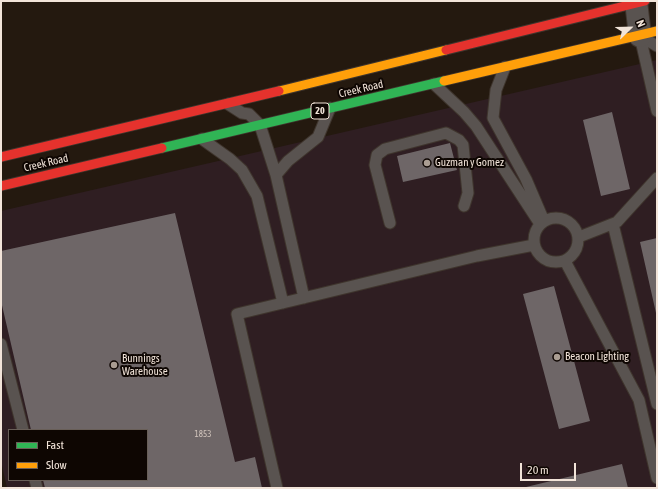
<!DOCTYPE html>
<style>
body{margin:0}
#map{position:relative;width:658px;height:489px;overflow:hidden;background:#24190f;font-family:"Asap Condensed",sans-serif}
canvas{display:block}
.frame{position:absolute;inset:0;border:2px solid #f2e4d9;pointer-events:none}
.legend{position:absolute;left:8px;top:429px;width:140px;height:52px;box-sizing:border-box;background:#0e0602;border:1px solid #695f58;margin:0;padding:5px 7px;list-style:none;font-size:12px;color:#f2e4d9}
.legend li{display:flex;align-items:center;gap:8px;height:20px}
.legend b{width:20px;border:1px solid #695f58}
.north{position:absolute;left:610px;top:8px;width:40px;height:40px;-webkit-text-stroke:3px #0e0602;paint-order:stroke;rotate:67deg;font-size:11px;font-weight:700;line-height:16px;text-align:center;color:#f2e4d9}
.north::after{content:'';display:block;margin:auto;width:14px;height:18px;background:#f2e4d9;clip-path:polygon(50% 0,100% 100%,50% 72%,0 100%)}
.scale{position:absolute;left:520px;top:463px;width:56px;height:18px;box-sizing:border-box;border:2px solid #f2e4d9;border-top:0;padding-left:5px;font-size:12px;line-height:14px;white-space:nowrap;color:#f2e4d9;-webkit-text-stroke:3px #0e0602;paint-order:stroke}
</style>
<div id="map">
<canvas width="658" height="489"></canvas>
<div class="frame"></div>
<ul class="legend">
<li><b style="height:5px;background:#30b455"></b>Fast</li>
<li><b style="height:5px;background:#ff9f0a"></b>Slow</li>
</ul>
<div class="north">N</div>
<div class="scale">20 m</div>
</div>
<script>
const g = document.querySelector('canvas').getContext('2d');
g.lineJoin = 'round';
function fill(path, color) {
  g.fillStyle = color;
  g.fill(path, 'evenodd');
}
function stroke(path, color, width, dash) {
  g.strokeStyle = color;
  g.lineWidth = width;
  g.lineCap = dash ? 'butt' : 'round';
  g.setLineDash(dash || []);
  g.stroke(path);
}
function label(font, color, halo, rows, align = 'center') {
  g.font = font + ' "Asap Condensed",sans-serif';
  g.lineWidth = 4;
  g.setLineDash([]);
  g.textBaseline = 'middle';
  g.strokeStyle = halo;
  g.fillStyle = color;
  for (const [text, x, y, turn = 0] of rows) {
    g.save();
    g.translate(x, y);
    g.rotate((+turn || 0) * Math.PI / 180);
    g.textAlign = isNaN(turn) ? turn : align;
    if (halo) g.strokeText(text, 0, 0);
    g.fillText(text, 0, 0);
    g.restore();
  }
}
const commercial = new Path2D(`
 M657 60V488H7L1 461V211ZM9 430H147V480H9Z`);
const building = new Path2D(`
 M612 112 630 189 601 196 583 120Z
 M450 143 457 170 403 182 397 156Z
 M175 213 235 462 255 457 262 488H45L43 480H147V430H31L1 301V251Z
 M657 238V312L656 313 640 242Z
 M554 286 590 421 559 429 523 294Z
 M622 464 628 488H526V487Z`);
const lane = new Path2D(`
 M640 36 657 111
 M640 36 657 46
 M505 67 496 90 493 118 526 179 544 221
 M434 84 464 112 476 126 540 224
 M228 104 242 113 249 114 260 125 276 175 304 298
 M202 139 230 159 242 170 257 196 283 303
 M276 175 288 161 318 137 330 108
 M534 240a22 22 0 1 1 44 0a22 22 0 1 1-44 0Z
 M390 223 375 165 377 155 385 149 446 133 459 140 463 145 468 193 464 206
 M613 224 657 404
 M579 237 617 222 657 178
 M565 261 639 400 657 478
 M1 344 23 430
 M35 480 37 488
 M277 488 237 314 477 256 534 245`);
const street = new Path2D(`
 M636 1 640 36`);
const fast = new Path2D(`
 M162 148 444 81`);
const slow = new Path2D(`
 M444 81 657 31
 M279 91 446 50`);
const jam = new Path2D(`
 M446 50 645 1
 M1 157 279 91
 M1 186 162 148`);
const markers = [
 [427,163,4,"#aa9d92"],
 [557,357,4,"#aa9d92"],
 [114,365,4,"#aa9d92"]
];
const numberNames = [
 ["1853",203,434]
];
const shields = [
 [320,111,18]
];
const shieldNames = [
 ["20",320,111]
];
const streetNames = [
 ["Creek Road",361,89,-13],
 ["Creek Road",46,163,-13]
];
const poiNames = [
 ["Guzman y Gomez",435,163],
 ["Beacon Lighting",565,357],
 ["Bunnings",122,359],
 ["Warehouse",122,372]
];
fill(commercial, '#2f1e22');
fill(building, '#6e6667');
stroke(lane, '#3f352d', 13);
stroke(street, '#3f352d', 24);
stroke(fast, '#3f352d', 11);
stroke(slow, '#3f352d', 11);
stroke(jam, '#3f352d', 11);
stroke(lane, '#595350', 11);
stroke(street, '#595350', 22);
stroke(fast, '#30b455', 9);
stroke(slow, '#ff9f0a', 9);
stroke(jam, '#e5322d', 9);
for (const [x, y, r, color] of markers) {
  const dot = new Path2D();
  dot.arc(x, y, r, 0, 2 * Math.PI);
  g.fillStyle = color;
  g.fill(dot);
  stroke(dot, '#0e0602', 1.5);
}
label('9px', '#d1c4bc', null, numberNames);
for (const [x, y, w] of shields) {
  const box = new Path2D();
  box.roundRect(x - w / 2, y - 8, w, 16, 3);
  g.fillStyle = '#0e0602';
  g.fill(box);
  stroke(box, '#f2e4d9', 1);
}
label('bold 10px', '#f2e4d9', null, shieldNames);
label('11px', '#f2e4d9', '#0e0602', streetNames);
label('11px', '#f2e4d9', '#0e0602', poiNames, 'left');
</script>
